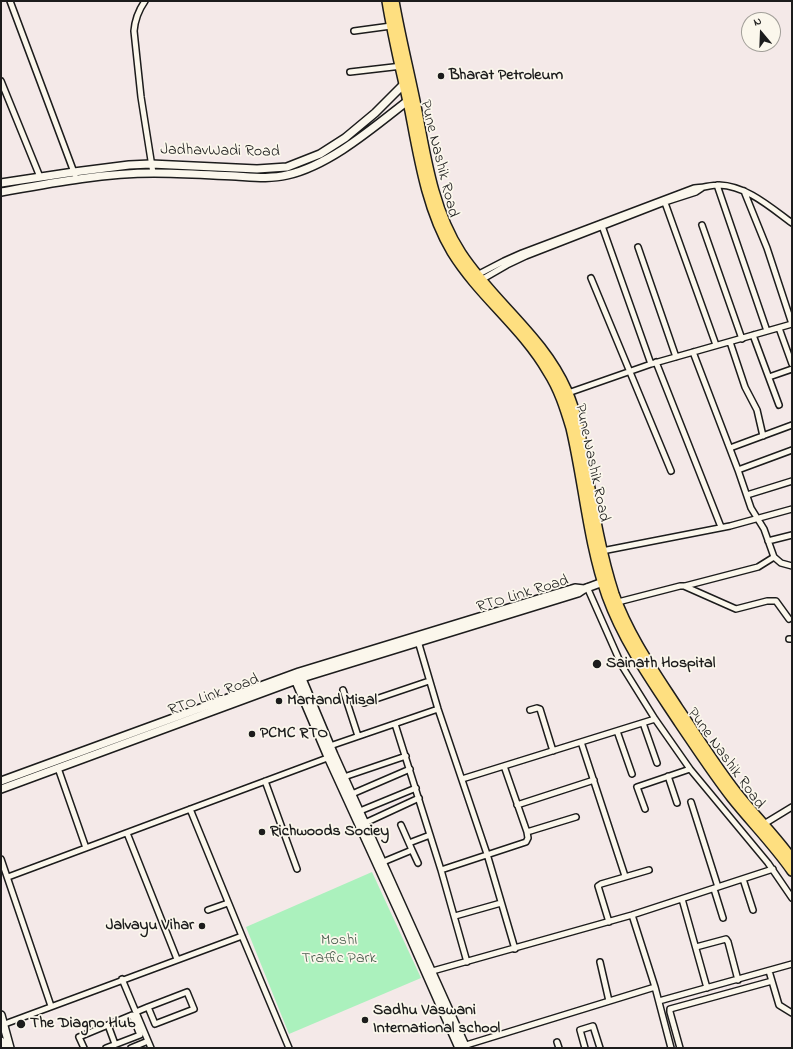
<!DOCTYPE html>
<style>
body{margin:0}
#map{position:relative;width:793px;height:1049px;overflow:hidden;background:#f4e9e8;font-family:"Indie Flower",sans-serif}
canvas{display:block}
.frame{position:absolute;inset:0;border:2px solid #1c1c1c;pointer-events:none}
.north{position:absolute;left:741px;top:12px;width:40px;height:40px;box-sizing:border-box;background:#fbf7ec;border:1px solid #a29f99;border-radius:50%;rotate:341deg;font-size:11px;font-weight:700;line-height:16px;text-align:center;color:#1c1c1c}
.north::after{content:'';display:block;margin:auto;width:14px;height:18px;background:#1c1c1c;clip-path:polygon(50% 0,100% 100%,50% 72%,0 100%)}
</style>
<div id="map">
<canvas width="793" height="1049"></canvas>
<div class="frame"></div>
<div class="north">N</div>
</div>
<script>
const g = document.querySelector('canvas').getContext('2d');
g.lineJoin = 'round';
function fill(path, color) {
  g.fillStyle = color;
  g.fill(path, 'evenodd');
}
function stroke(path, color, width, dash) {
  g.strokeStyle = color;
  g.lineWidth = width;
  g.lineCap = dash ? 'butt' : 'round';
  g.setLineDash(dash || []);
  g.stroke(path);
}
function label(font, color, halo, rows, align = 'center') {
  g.font = font + ' "Indie Flower",sans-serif';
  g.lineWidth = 3.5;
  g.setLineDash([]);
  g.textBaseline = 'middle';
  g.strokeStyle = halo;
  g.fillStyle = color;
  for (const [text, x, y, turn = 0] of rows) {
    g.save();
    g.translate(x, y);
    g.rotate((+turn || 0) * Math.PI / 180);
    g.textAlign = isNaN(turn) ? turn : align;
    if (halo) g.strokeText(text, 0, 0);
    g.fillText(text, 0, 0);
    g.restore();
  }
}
const green = new Path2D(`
 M372 872 421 978 289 1034 246 927Z`);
const street = new Path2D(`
 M10 1 75 175
 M145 1C138 11 135 19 134 31L141 97 153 173
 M354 31 391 26
 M350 72 402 66
 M1 81 40 177
 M717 185 767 331
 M744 191 767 248 792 324
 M664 200 716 345
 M601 223 651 364
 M702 225 742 339
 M638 247 676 357
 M477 275 504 261 522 253 694 188C702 188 711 185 719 185 747 186 770 207 792 223
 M591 278 671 471
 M481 280 507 265 526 256 665 202 696 192 702 188
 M779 328 792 364
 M753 335 779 405
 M730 342 745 387 757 410 763 436
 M693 352 738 470
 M656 362 721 527
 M769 377 792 369
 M568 393 651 364 792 324
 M730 448 792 425
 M792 450 738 470 751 508 764 529 774 557 781 563 792 566
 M747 495 792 481
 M768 541 792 535
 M602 551 730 526 792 509
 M685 586 758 567 774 557
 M587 587 622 666 655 719 690 769 768 863 792 898
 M618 602 680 586H684L736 609 767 601H776L789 619
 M789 639H792
 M418 641 438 709 487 854 515 949
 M343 690 358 736
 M364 703 429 681
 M530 710 537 708 540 709 553 751
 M643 723 657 763
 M395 724 441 870 467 962
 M617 731 632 774
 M581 742 625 876
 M327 747 438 709
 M58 768 86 848
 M668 776 677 803
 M344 777 406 756
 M462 779 655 719
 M265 781 297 869
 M352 794 410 769
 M691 802 718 887
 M517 805 594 780
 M190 809 242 936 289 1048
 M645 809 637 787 690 769
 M360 811 416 788
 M365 823 419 798
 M764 824 792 807
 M527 832 576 817
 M127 833 177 959
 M409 843 430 835
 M412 850 418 863
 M1 859 51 1006
 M383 862 412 850 401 825
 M441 870 526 842 528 838 527 832 504 766
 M8 877 330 757
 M743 879 753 910
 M714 889 723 918
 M682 899 707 988
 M208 910 228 903
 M632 915 655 987 671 1048
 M455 916 501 903
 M609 922 598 886 601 884 649 870
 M696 947 726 939 728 942 738 980
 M600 962 609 1001
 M769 971 779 1005 792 1013
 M429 972 632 915 773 869
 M122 979 151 1048
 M659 1001 792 964
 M136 1012 148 1007 155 1024 194 1009 187 992 148 1007
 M2 1025 242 936
 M108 1025 115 1044
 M557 1042 559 1048
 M463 1046 655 987
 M84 1048 79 1037 132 1015 134 1020
 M106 1048 140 1035 134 1020 136 1019
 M131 1048 148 1041
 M585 1048 580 1030 593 1026 600 1048
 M680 1048 670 1012V1009L772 981`);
const secondary = new Path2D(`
 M1 183 74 172 129 165 151 164 257 169 287 167 320 154 345 138 375 113 406 82
 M1 192C51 183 103 173 154 173 182 173 209 175 236 176 253 177 271 179 287 175 331 165 375 126 410 99
 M300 674 334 755 466 1048
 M294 677 328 757 403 921 459 1048
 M1 781 299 672 538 599 575 588 584 589
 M1 789 302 678 578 593 584 589 603 582
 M1 1015 10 1048
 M1 1041 3 1048`);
const highway = new Path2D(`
 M387 1C393 38 402 74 410 111 419 158 427 210 452 252 479 296 522 327 548 372 559 389 565 408 571 428 584 483 588 542 607 596 624 643 653 683 680 724 697 749 714 775 732 798 752 823 774 845 792 871
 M394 1C400 35 408 67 415 101 425 152 432 209 461 253 493 302 543 336 567 391 578 416 582 444 587 471 594 512 601 554 614 594 629 636 654 671 678 708 697 736 715 765 736 792 754 815 775 835 792 859`);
const markers = [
 [441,76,4,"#1c1c1c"],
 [597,664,5,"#1c1c1c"],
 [279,701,4,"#1c1c1c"],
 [252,734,4,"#1c1c1c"],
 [262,832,4,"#1c1c1c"],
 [202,926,4,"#1c1c1c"],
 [365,1020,4,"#1c1c1c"],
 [21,1024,5,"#1c1c1c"]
];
const poiNames = [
 ["Bharat Petroleum",449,76],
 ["Sainath Hospital",606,664],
 ["Martand Misal",287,701],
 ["PCMC RTO",260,734],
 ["Richwoods Sociey",270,832],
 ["Jalvayu Vihar",194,926,"right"],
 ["Sadhu Vaswani",373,1011],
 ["International school",373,1029],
 ["The Diagno Hub",30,1024]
];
const streetNames = [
 ["JadhavWadi Road",220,152,1],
 ["Pune Nashik Road",438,159,76],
 ["Pune Nashik Road",591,463,78],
 ["RTO Link Road",523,595,-17],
 ["RTO Link Road",214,696,-20],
 ["Pune Nashik Road",725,759,54]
];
const parkNames = [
 ["Moshi",339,941],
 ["Traffic Park",339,959]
];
fill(green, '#abf1bd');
stroke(street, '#1c1c1c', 8);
stroke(secondary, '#1c1c1c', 10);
stroke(highway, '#1c1c1c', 12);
stroke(street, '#fbf7ec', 5);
stroke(secondary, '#fbf7ec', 7);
stroke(highway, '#fedf80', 9);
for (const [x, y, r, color] of markers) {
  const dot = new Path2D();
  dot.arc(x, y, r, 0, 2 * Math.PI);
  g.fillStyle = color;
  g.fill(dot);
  stroke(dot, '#fbf7ec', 1.5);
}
label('bold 16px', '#1c1c1c', '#fbf7ec', poiNames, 'left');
label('16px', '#1c1c1c', '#fbf7ec', streetNames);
label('16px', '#475c4c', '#fbf7ec', parkNames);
</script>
